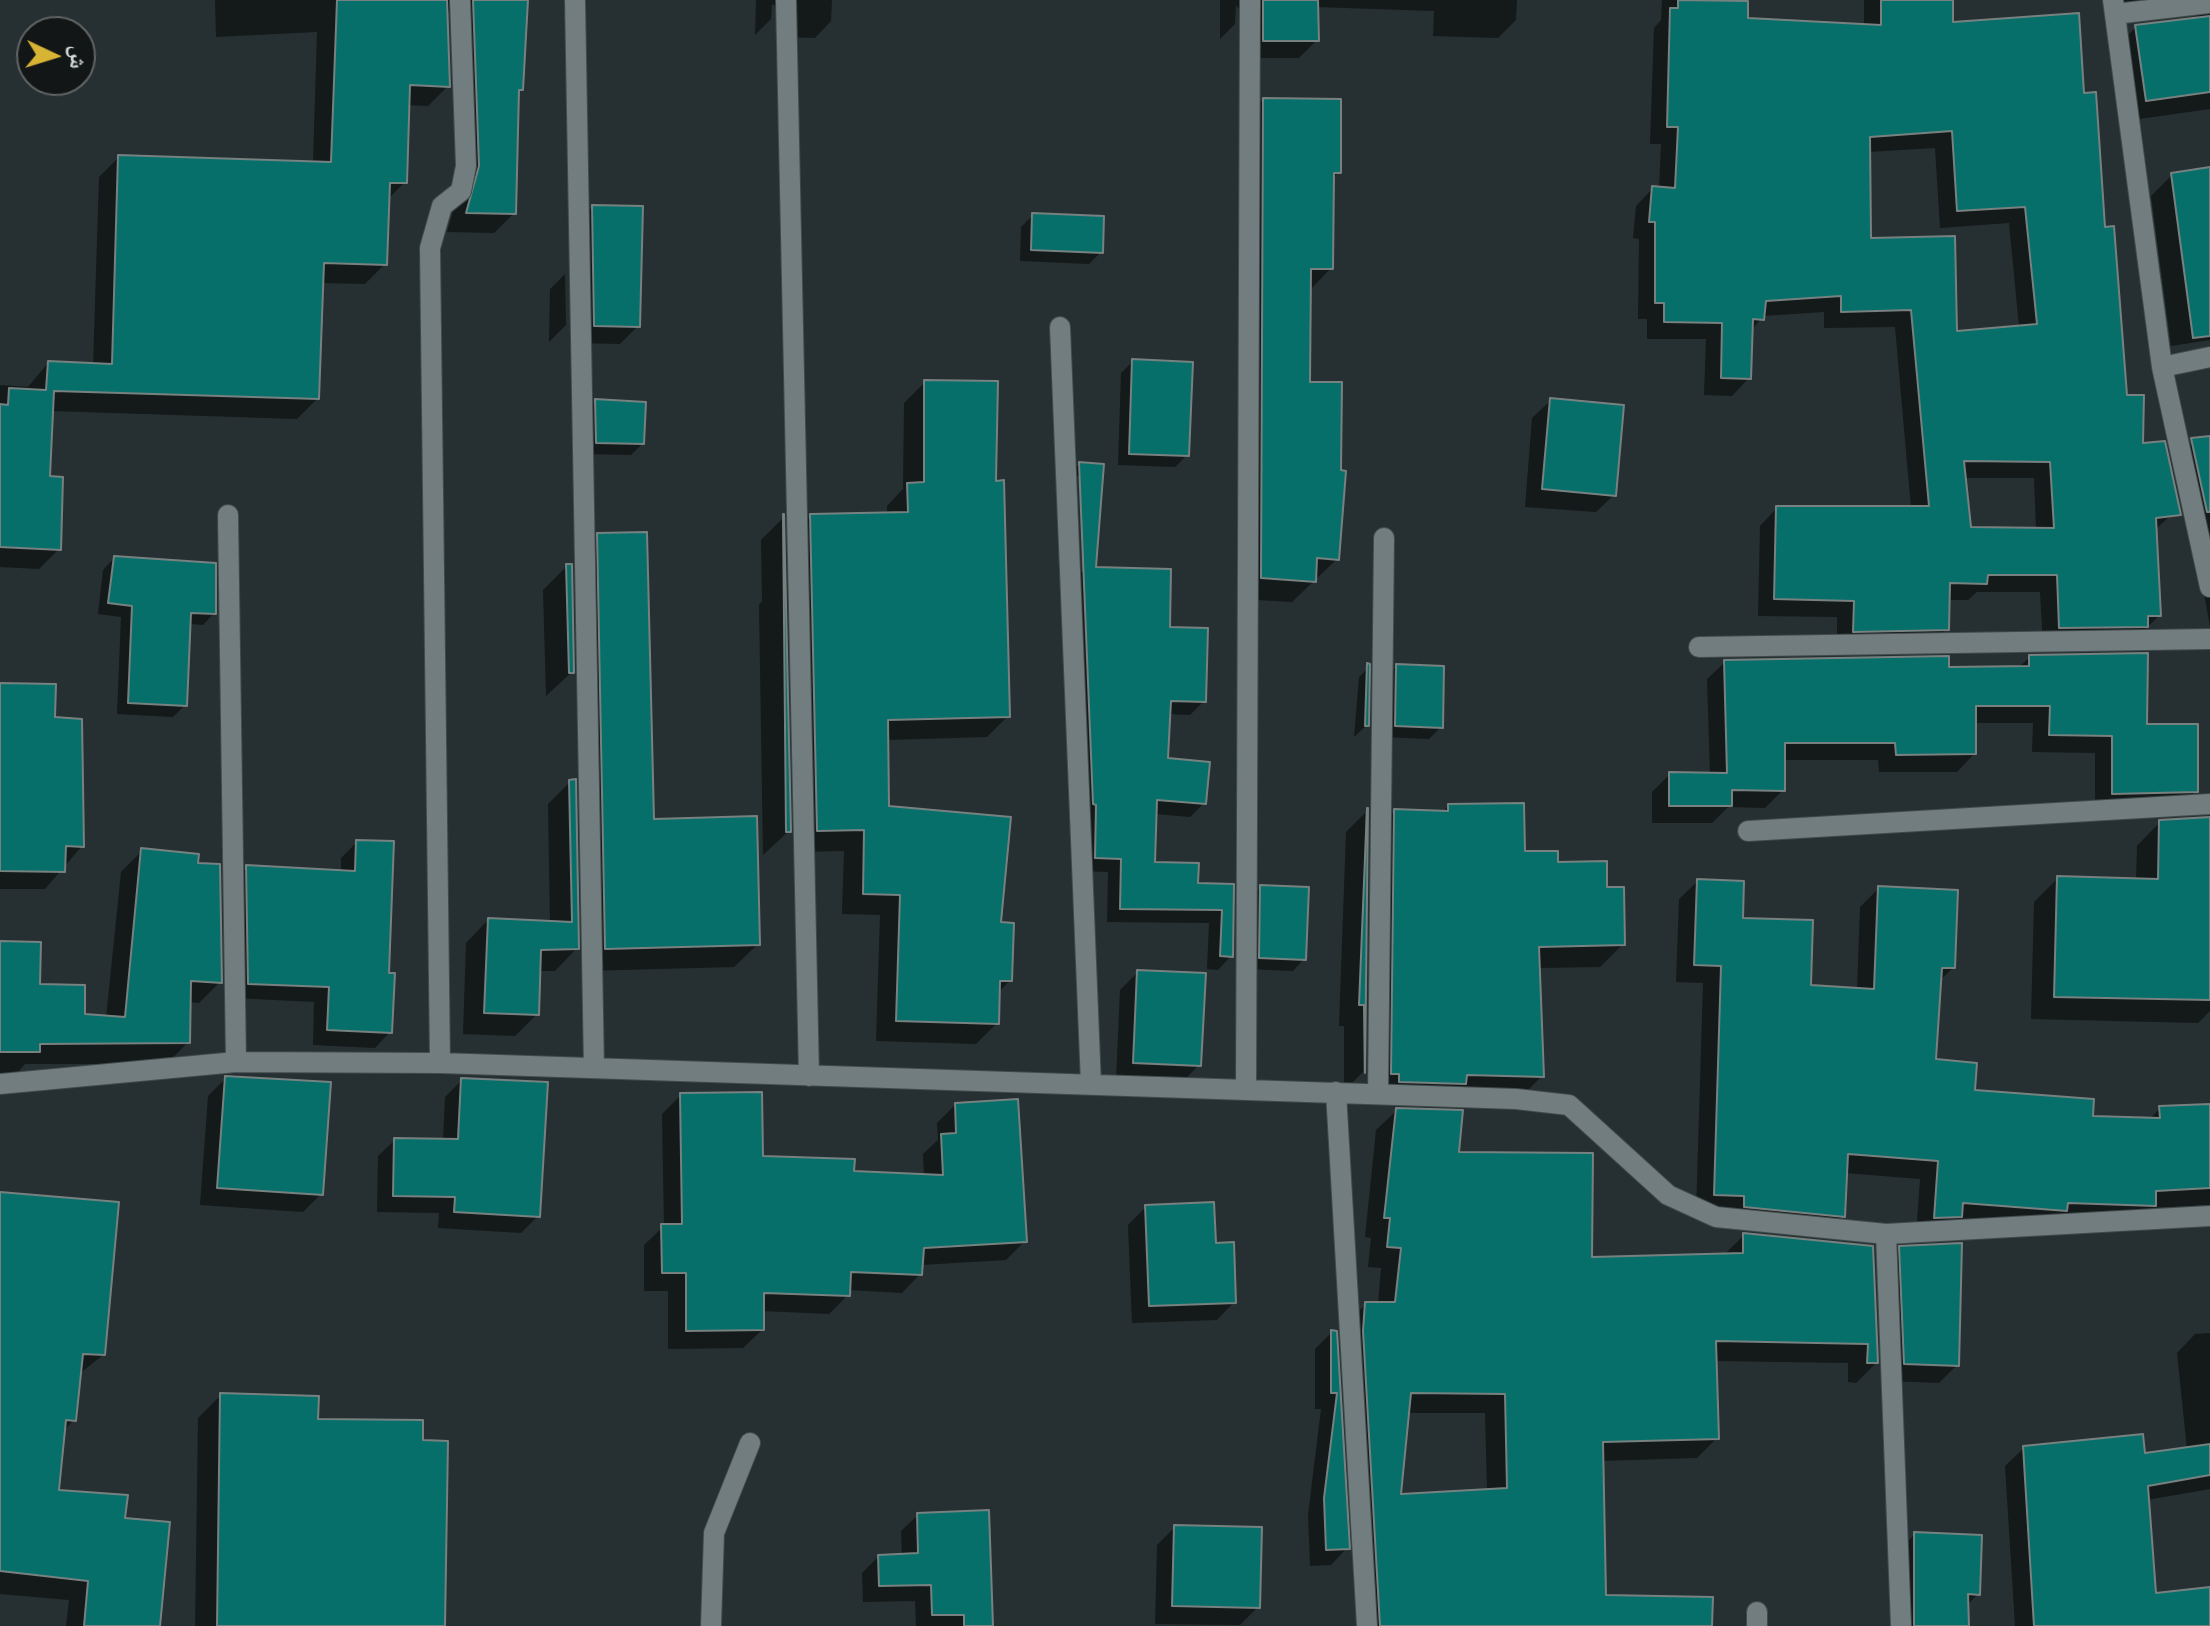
<!DOCTYPE html>
<meta charset="utf-8">
<style>
body{margin:0}
#map{position:relative;width:2210px;height:1626px;overflow:hidden;background:#262f31;font-family:"Fira Sans","Noto Naskh Arabic",sans-serif}
canvas{display:block}
.north{position:absolute;left:16px;top:16px;width:80px;height:80px;box-sizing:border-box;background:#121617;border:2px solid #606465;border-radius:50%;rotate:94deg;font-size:22px;font-weight:700;line-height:32px;text-align:center;color:#d4dadb}
.north::after{content:'';display:block;margin:auto;width:28px;height:36px;background:#d8b434;clip-path:polygon(50% 0,100% 100%,50% 72%,0 100%)}
</style>
<div id="map">
<canvas width="2210" height="1626"></canvas>
<div class="north">ش</div>
</div>
<script>
const g = document.querySelector('canvas').getContext('2d');
g.lineJoin = 'round';
function fill(path, color) {
  g.fillStyle = color;
  g.fill(path, 'evenodd');
}
function stroke(path, color, width, dash) {
  g.strokeStyle = color;
  g.lineWidth = width;
  g.lineCap = dash ? 'butt' : 'round';
  g.setLineDash(dash || []);
  g.stroke(path);
}
const shadow = new Path2D(`
 M215 0H526L521 89 517 93 514 213 494 233 447 232 460 187 454 20 445 6 448 86 428 106 407 105 405 182 388 199 385 264 365 284 321 283 317 399 297 419 51 411 48 478 59 549 39 569 0 567V385L28 387 48 363 93 365 99 177 119 157 313 163 317 32 216 37Z
 M756 0H832L831 21 815 38 784 37 782 10 772 4 771 19 755 35Z
 M1220 0H1517L1516 20 1498 38 1433 36 1434 11 1316 7 1317 40 1299 58H1246V17L1236 5 1235 24 1220 39Z
 M1662 0H1738L1746 20 1864 26V0H1951V24L2082 95 2125 397 2170 516 2154 531 2159 616 2141 633 2043 645 2040 592H1977L1968 600H1948L1947 629 1930 647 1837 648V617L1758 616 1760 526 1777 508H1911L1895 327 1824 328V312L1763 316 1751 331 1749 378 1732 396 1704 395 1706 339H1647V319H1638L1639 239 1633 238 1636 206 1653 188 1659 189 1661 144H1650L1654 28 1661 20ZM1935 148 1940 228 2009 223 2019 327 1955 334 1869 240 1868 152ZM1963 478H2034L2036 530 1969 529Z
 M2121 0H2210V109L2125 121 2115 48 2136 27 2201 19 2187 10 2122 18Z
 M1263 100 1339 172 1332 179 1331 268 1309 291 1308 384 1337 559 1292 602 1240 599 1242 122Z
 M2210 169V340L2171 346 2151 196 2172 175Z
 M592 207 638 326 620 344 577 343 575 225Z
 M1033 215 1101 252 1089 264 1020 261 1021 227Z
 M565 274 566 325 549 342 550 289Z
 M1133 361 1187 455 1175 467 1118 465 1121 373Z
 M925 382 994 483 1008 716 987 737 886 740 887 808 999 924 1010 980 998 993 997 1023 976 1044 876 1041 880 915 842 914 844 851 796 852 790 537 811 516 887 514V506L903 489 904 403Z
 M596 401 642 444 631 455 585 454 584 413Z
 M1550 401 1614 495 1596 512 1525 507 1532 418Z
 M2210 438V626L2178 457 2196 439Z
 M1079 464 1102 466 1094 569 1169 571 1167 629 1206 630 1204 701 1190 715 1168 714 1166 760 1208 764 1204 803 1190 817 1154 814 1153 863 1197 865 1196 885 1232 886 1231 956 1218 970 1207 969 1209 923 1107 922 1108 872 1082 871 1083 818 1080 817 1066 478ZM1077 476H1081L1085 572H1081Z
 M782 519 789 831 763 855 759 605 762 601 761 540Z
 M598 535 652 821 758 944 734 967 582 971 575 559Z
 M114 558 214 613 203 625 189 624 185 705 173 717 117 714 121 617 98 614 103 570Z
 M567 566 572 672 546 696 543 590Z
 M2030 657 2145 726 2196 791 2178 809 2095 811V753L2032 752 2033 723H1974V754L1957 772H1879L1878 760H1783V790L1765 808 1728 807 1712 823H1652V792L1670 774 1710 775 1707 679 1725 662 2018 668Z
 M1396 666 1441 727 1429 739 1384 737 1385 678Z
 M1368 668 1367 725 1354 737 1359 677Z
 M0 685 53 719 82 846 45 889H0Z
 M570 782 577 948 555 971H539L537 1014 515 1036 463 1034 466 943 488 920 550 923 548 804Z
 M1448 806 1523 853 1555 864 1605 889 1623 944 1600 967 1538 968 1542 1076 1519 1099 1377 1104 1372 834 1395 811 1442 813Z
 M1365 813 1363 1072 1344 1091V1026H1339L1346 832Z
 M2210 820V1011L2198 1023 2031 1019 2034 902 2058 878 2136 880 2137 846 2160 822Z
 M357 842 387 975 390 1032 375 1048 313 1045 314 1002 233 998 232 883 247 867 341 872V858Z
 M142 851 220 982 199 1003 189 1002 188 1042 167 1064H25L17 1073H0V943L38 986 83 1016 106 1018 121 872Z
 M1698 881 1809 986 1857 990 1860 907 1879 888 1953 968 1939 981 1933 1061 1973 1092 2090 1118 2149 1120 2160 1108 2210 1106V1205L2151 1208 2135 1224 1916 1236 1920 1179 1845 1173 1843 1216 1824 1235 1696 1213 1703 983 1676 982 1679 899Z
 M1261 887 1304 959 1293 971 1249 969V899Z
 M1138 972 1199 1065 1181 1083 1116 1080 1120 990Z
 M226 1078 321 1194 303 1212 200 1205 208 1096Z
 M462 1080 538 1216 521 1233 438 1228 439 1213 377 1212 378 1156 395 1140 443 1141 445 1097Z
 M681 1095 761 1158 852 1173 924 1176 923 1154 938 1140 937 1123 956 1104 1025 1241 1006 1260 921 1265 920 1274 902 1293 848 1290V1295L829 1314 762 1311V1330L743 1348 668 1349V1291H644V1245L664 1226 662 1114Z
 M1397 1110 1590 1259 1724 1255 1744 1235 1872 1248 1876 1363 1856 1383 1848 1382V1363L1715 1361 1717 1438 1697 1458 1601 1461 1604 1597 1710 1626H1359L1346 1324 1366 1304H1378L1381 1268 1368 1267 1371 1238 1365 1237 1376 1130ZM1407 1413H1485L1487 1491 1398 1496Z
 M0 1194 103 1355 79 1374 74 1420 63 1431 57 1491 123 1520 158 1626H66L69 1600 0 1594Z
 M1146 1207 1214 1245 1234 1302 1217 1320 1132 1323 1128 1225Z
 M1900 1248 1957 1365 1939 1383 1887 1381 1882 1266Z
 M1332 1332 1335 1333 1347 1548 1331 1565 1310 1566 1308 1515 1321 1409H1315V1349Z
 M2210 1333V1489L2147 1500 2135 1626H2015L2005 1466 2024 1448 2143 1456 2187 1449 2177 1353 2195 1334Z
 M221 1395 316 1421 443 1626H195L198 1418Z
 M918 1515 991 1626H916L915 1601 863 1602 862 1573 878 1557 902 1556 901 1531Z
 M1175 1527 1258 1607 1240 1625 1155 1624 1157 1545Z
 M1915 1534 1978 1594 1967 1605V1626H1896V1553Z`);
const building = new Path2D(`
 M337 0H447L450 87 410 85 407 183H390L387 265 324 263 319 399 54 391 50 476 63 477 61 550 0 547V404L8 405 9 388 46 390 48 361 112 364 118 155 331 162Z
 M473 0H528L523 90H519L516 214 466 213 479 166Z
 M1263 0H1318L1319 41H1263Z
 M1678 0 1748 1V18L1881 25V0H1953V22L2079 13 2084 93 2096 92 2105 227 2114 226 2127 395H2144L2143 443 2165 441 2181 515 2156 518 2161 616H2148V627L2059 628 2057 575H1988L1987 584 1950 583 1949 630 1853 632 1854 601 1774 599 1776 506H1929L1911 310 1841 312V296L1766 301 1764 320 1753 319 1751 379 1721 378 1722 323 1664 322V303H1655V222H1649L1652 186 1675 188 1678 127H1667L1670 8H1678ZM1952 131 1957 211 2025 207 2037 324 1957 331 1955 236 1871 238 1870 137ZM1964 461 2050 462 2054 528 1971 527Z
 M2210 16V92L2146 101 2135 25Z
 M1263 98 1341 99V173H1334L1333 269H1311L1310 382H1342L1341 470 1346 471 1339 560 1317 558 1316 582 1261 578Z
 M2210 167V336L2193 338 2171 173Z
 M592 205 643 206 640 327 594 326Z
 M1032 213 1104 216 1103 253 1031 250Z
 M1132 359 1193 362 1189 456 1129 454Z
 M924 380 998 381 996 481 1004 480 1010 717 888 720 889 806 1011 817 1001 922 1014 923 1012 981H1000L999 1024 896 1021 900 895 863 894 864 830 817 831 810 514 908 512 907 483 924 482Z
 M1550 398 1624 405 1616 496 1542 489Z
 M595 399 646 402 644 444 596 443Z
 M2210 436V512H2207L2191 438Z
 M1079 462 1104 464 1096 567 1171 569 1170 627 1208 628 1206 702 1171 701 1168 758 1210 762 1206 804 1157 800 1155 862 1199 863 1198 883 1234 884 1233 957 1220 956 1222 910 1120 909 1121 859 1095 858 1096 805 1093 804Z
 M783 514H784L791 832H786Z
 M647 532 654 819 757 816 760 945 605 949 597 533Z
 M114 556 216 563V614L191 613 187 706 128 703 132 606 108 603Z
 M566 564H572L574 673H569Z
 M2148 653 2147 724H2198V792L2112 794V736L2049 735 2050 706H1976V754L1896 755 1895 743H1785V791L1732 790V806H1669V772L1727 773 1724 660 1949 656V667L2029 666V655Z
 M1367 663 1370 664 1369 726H1365Z
 M1396 664 1444 666 1443 728 1395 726Z
 M0 683 56 684 55 717 82 719 84 847 66 846 65 872 0 871Z
 M576 779 579 949 541 950 539 1015 484 1013 488 918 572 922 569 780Z
 M1524 803 1525 851H1558V862L1607 861V887H1624L1625 945 1539 947 1544 1077 1467 1075 1466 1084 1399 1082V1074H1391L1394 809 1448 811V804Z
 M1367 808H1368L1365 1073 1364 1005H1359Z
 M2210 817V1000L2054 997 2057 876 2158 879 2159 820Z
 M356 840 394 841 389 973H395L392 1033 327 1030 329 987 248 984 246 865 355 871Z
 M141 848 199 854 198 863 220 864 222 983 191 981 190 1043 40 1044V1052H0V941L41 942 40 984 85 985V1014L125 1017Z
 M1697 879 1744 881 1743 918 1813 920 1811 985 1874 989 1878 886 1958 890 1955 968H1942L1936 1059 1977 1063 1975 1090 2094 1099 2093 1116 2160 1118 2159 1106 2210 1104V1188L2156 1191V1206L2068 1203 2067 1211 1963 1203 1962 1217 1934 1218 1938 1161 1848 1154 1845 1217 1744 1207V1196L1714 1195 1721 966 1694 965Z
 M1260 885 1309 887 1306 960 1259 958Z
 M1137 970 1206 973 1201 1066 1133 1063Z
 M225 1076 331 1082 323 1195 217 1188Z
 M461 1078 548 1082 540 1217 454 1212 455 1197 393 1196 394 1138 458 1139Z
 M762 1092 763 1156 855 1159 854 1171 943 1175 941 1134 956 1133 955 1103 1018 1099 1027 1242 924 1248 922 1275 851 1272 850 1296 764 1293V1330L686 1331V1273H662L661 1224H682L680 1093Z
 M1396 1108 1463 1110 1459 1152 1593 1153 1592 1257 1743 1253V1233L1873 1246 1878 1363H1867L1868 1344 1716 1341 1719 1439 1603 1442 1606 1595 1713 1597 1712 1626H1380L1363 1331 1365 1302H1395L1401 1248 1387 1247 1390 1218H1384ZM1411 1393 1505 1394 1507 1488 1401 1494Z
 M0 1192 119 1202 105 1355 83 1354 76 1421 66 1420 59 1490 128 1495 125 1518 170 1522 160 1626H84L88 1581 0 1571Z
 M1214 1202 1216 1243 1234 1242 1236 1303 1149 1306 1145 1205Z
 M1962 1243 1959 1366 1904 1364 1899 1246Z
 M1331 1330 1337 1331 1350 1549 1326 1550 1324 1498 1337 1393H1331Z
 M220 1393 319 1396 318 1419 423 1420V1440L448 1441 445 1626H217Z
 M2143 1434 2145 1453 2210 1444V1475L2148 1486 2156 1593 2210 1587V1626H2034L2023 1446Z
 M989 1510 993 1626H964V1615H932L931 1585 879 1586 878 1555 918 1553 917 1513Z
 M1174 1525 1262 1527 1260 1608 1172 1606Z
 M1914 1532 1982 1535 1980 1595 1968 1594 1969 1626H1914Z`);
const minor = new Path2D(`
 M575 0 594 1068
 M786 0 809 1076
 M2113 0 2162 367 2210 587
 M2115 14 2210 3
 M1060 327 1091 1084
 M2162 367 2210 357
 M228 515 236 1062
 M1699 647 2210 639
 M1748 831 2210 804
 M440 1063 430 248 442 206 461 191 466 166 460 0
 M0 1084 236 1062 440 1063 1516 1099 1569 1105 1668 1195 1716 1217 1886 1234 2210 1216
 M1246 1089 1250 0
 M1336 1092 1367 1626
 M1378 1094 1384 538
 M1886 1234 1901 1626
 M1757 1612V1626
 M711 1626 714 1533 750 1443`);
fill(shadow, '#0007');
fill(building, '#066f6a');
stroke(building, '#768180', 2);
stroke(minor, '#414a4b', 22);
stroke(minor, '#727d7f', 20);
</script>
